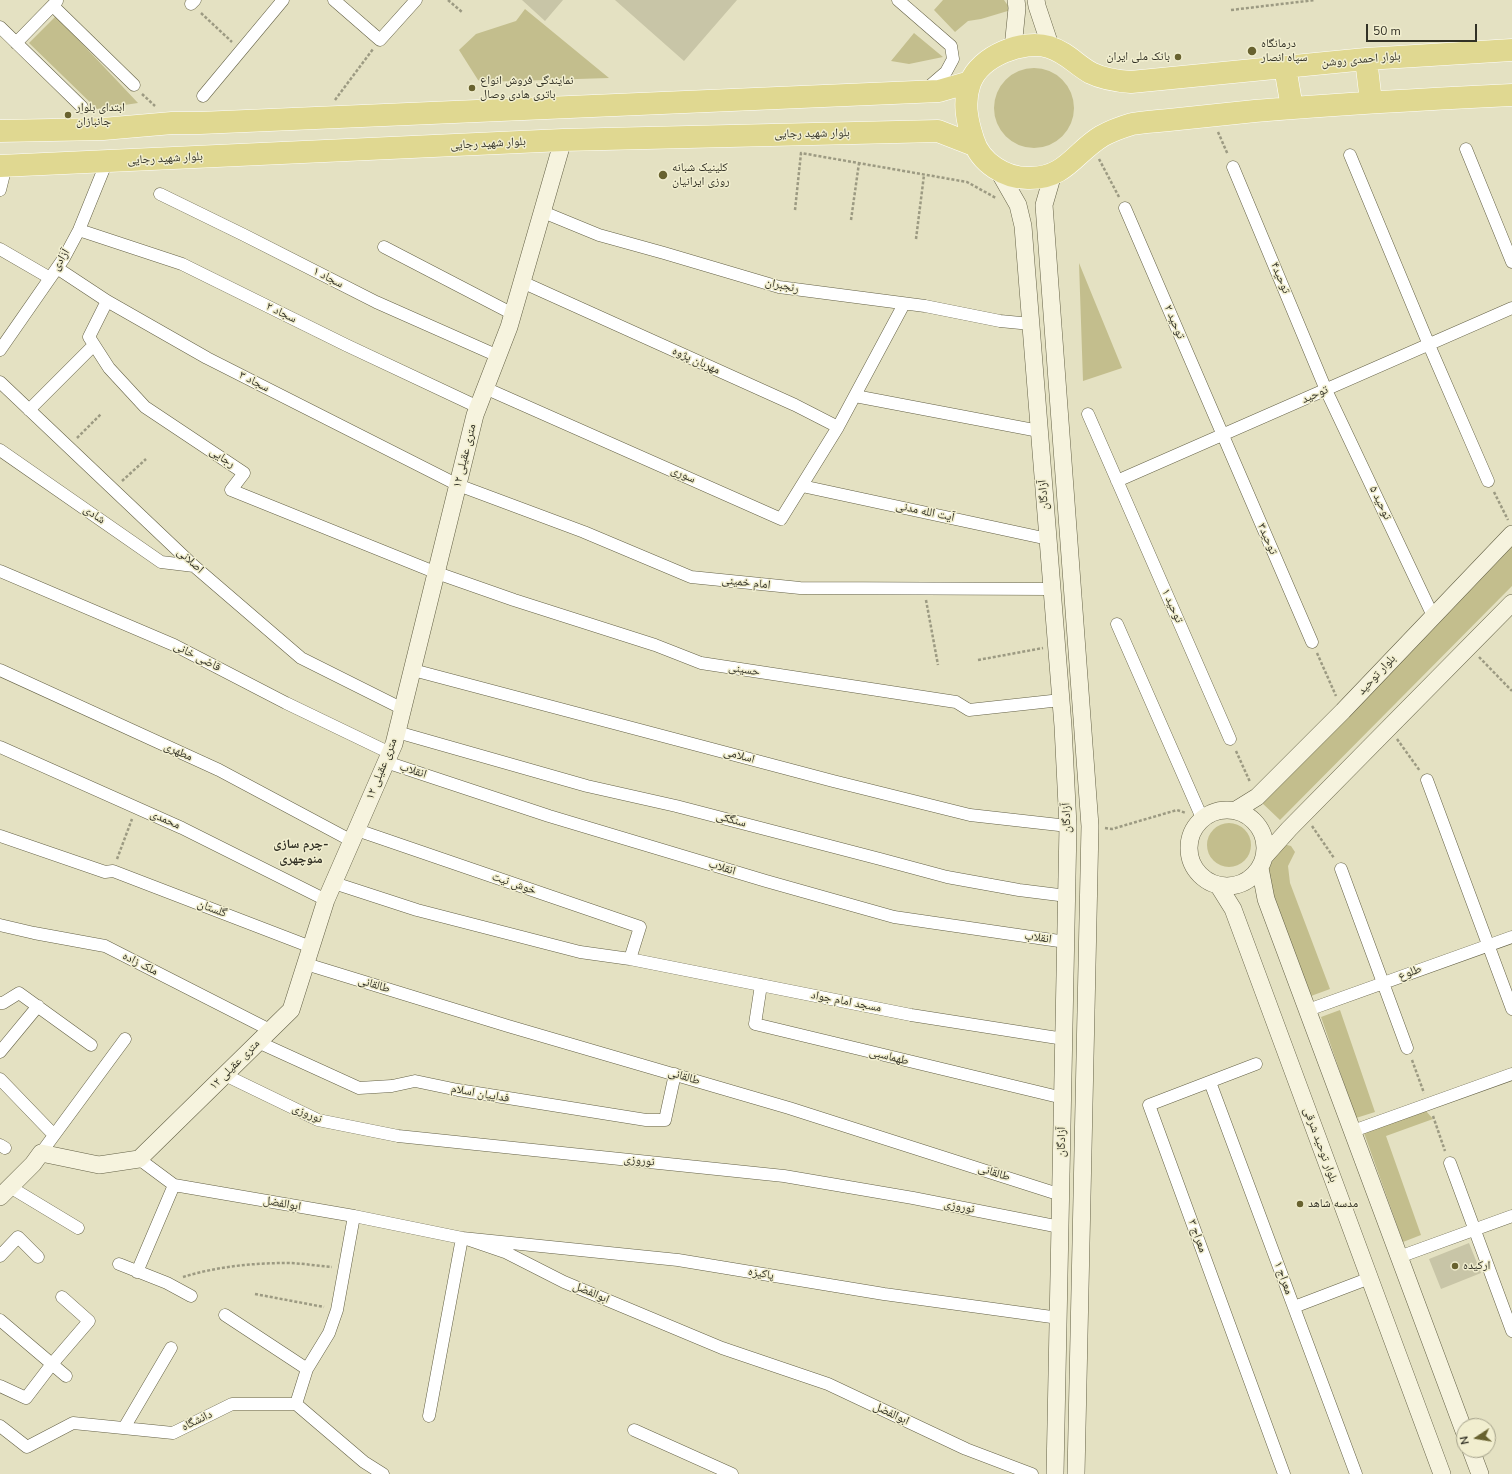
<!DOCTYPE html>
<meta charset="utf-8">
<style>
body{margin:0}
#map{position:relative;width:1512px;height:1474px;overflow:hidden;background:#e4e1c2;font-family:"Nunito Sans",sans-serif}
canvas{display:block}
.north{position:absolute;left:1456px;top:1418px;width:40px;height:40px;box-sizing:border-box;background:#f1eecf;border:1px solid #a5a28b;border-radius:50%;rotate:258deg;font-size:11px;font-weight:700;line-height:16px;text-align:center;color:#323125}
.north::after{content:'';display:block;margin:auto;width:14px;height:18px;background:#68622f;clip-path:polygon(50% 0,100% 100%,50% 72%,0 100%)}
.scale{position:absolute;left:1366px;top:24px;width:111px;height:18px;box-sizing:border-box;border:2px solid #323125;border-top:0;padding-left:5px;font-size:12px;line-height:14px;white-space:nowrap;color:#323125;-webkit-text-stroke:3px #f1eecf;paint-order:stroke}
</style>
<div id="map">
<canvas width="1512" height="1474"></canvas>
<div class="north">N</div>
<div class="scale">50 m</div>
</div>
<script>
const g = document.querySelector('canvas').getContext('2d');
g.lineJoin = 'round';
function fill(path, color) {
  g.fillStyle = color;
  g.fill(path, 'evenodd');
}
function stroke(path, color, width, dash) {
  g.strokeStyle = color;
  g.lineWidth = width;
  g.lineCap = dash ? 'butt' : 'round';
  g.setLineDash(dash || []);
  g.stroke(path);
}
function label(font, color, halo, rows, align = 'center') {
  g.font = font + ' "Nunito Sans","Noto Naskh Arabic",sans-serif';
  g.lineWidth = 3;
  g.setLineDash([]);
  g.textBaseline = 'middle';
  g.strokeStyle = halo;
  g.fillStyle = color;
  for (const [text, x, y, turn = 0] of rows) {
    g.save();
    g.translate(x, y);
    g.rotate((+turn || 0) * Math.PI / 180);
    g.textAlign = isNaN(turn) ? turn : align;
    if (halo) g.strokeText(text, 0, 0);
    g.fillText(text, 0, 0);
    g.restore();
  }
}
const green = new Path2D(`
 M943 0H1004L1011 10 981 19 968 21 955 32 934 10Z
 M525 9 609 78 482 82 478 80 459 50 476 34 516 21Z
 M56 16 138 103 97 109 29 43Z
 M914 33 943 57 909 64 891 61Z
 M994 108a40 40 0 1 1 80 0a40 40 0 1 1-80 0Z
 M1079 263 1122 368 1083 381Z
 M1512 543V586L1280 820 1260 801Z
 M1207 845a22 22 0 1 1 44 0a22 22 0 1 1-44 0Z
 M1283 844 1291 846 1295 852 1288 866 1290 883 1330 989 1311 996 1275 905 1269 885V865L1273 854Z
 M1340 1010 1375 1112 1356 1118 1321 1017Z
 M1426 1111 1433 1119 1386 1136 1421 1235 1403 1242 1364 1133Z`);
const building = new Path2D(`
 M522 0H563L545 21Z
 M615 0H737L684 61Z
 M1469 1243 1481 1273 1441 1289 1429 1259Z`);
const path = new Path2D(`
 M448 0 462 12
 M1231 10 1315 0
 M201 13 232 42
 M142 94 155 106
 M335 100 373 49
 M1218 132 1228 155
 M1099 159 1119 197
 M795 210 801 153 967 182 996 198
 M851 220 859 163
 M916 239 924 175
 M77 438 101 414
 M122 481 146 459
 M1494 492 1508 520
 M926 600 938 665
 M1317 653 1336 696
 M1479 657 1512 691
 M978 660 1043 648
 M1397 739 1420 771
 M1236 751 1250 782
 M1312 826 1334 858
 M1105 828 1112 829 1177 810 1186 813
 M117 859 132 819
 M1412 1060 1424 1093
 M1433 1116 1445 1151
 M183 1277C215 1267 252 1263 286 1263 302 1263 317 1266 332 1267
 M255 1294 324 1307`);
const street = new Path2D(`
 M334 0 380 40 416 0
 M898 0 951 46 953 59 946 72 924 91
 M191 4 195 0
 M53 6 134 85
 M0 27 82 107
 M16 43 57 1
 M203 96 283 0
 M1466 149 1512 262
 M1350 155 1429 345 1488 481
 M1233 167 1326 390 1433 616
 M0 190 6 166
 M160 194 244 235 376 302 498 356
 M1125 208 1312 642
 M543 212 599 235 664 253 779 287 925 306 1000 321 1031 324
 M79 230 182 264 346 345 478 407
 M384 247 513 314
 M0 249 50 278
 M57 268 107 301 207 358 458 485 584 532 691 577 800 588 1052 589
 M522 282 795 405 838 427 904 304
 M107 301 89 337 109 368 145 407 244 473 231 490 437 573 514 600 655 645 701 663 956 702 969 710 1061 700
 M0 350 64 258 79 230 107 161
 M0 382 194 566 301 658 403 709
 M485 388 781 519 838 427
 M855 396 1039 431
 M29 410 94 345
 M1088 414 1230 739
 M0 450 161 562 194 566
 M1117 481 1512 308
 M802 486 1048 539
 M0 571 174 645 286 703 390 753
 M1117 624 1202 818
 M0 670 219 770 352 841
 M413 670 833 781 970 815 1068 826
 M397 732 587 786 676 806 880 859 947 877 1019 890 1067 896
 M0 747 182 828 326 900
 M386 762 549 816 766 881 894 917 1066 942
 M1427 780 1512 1009
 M357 830 640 927 630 959
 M0 836 105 872 113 871 311 947
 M1341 869 1407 1048
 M334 883 417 910 580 952 630 959 911 1015 1064 1039
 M0 925 34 933 105 946 270 1030
 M306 964 508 1026 789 1108 1061 1195
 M761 985 755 1024 1063 1098
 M0 1003H3L19 993 91 1045
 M1308 1010 1512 937
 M258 1042 359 1088 392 1086 415 1081 458 1090 646 1120H665L675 1074
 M0 1052 38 1006
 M1256 1064 1149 1105 1284 1474
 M225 1075 318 1120 398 1136 784 1176 913 1198 1060 1227
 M0 1079 54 1135
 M1210 1082 1356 1474
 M1353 1131 1512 1074
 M0 1145 5 1148
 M41 1153 125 1039
 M139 1159 174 1185 354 1216 467 1239 505 1252 564 1282 722 1348 828 1384 966 1449 1032 1474
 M1450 1163 1512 1331
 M10 1187 78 1228
 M0 1256 18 1237 38 1257
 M1399 1257 1512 1216
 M119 1264 167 1283 191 1296
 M137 1272 174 1185
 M1294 1307 1370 1278
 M225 1315 307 1369
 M0 1320 66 1376
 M0 1386 26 1398 52 1364 89 1321 62 1297
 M296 1404 307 1369 329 1333 337 1310 354 1216
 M429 1416 462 1238 678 1260 884 1294 1059 1318
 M0 1426 27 1447 73 1423 173 1433 232 1404H296L364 1462 383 1474
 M124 1428 171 1348
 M634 1430 732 1474`);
const secondary = new Path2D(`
 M1036 0 1037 6 1051 48
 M1013 48 1017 8 1016 0
 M998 170 1018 205 1023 226 1063 726 1068 826 1055 1474
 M1053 174 1044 205 1090 826 1076 1474
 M1189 848a38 38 0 1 1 76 0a38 38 0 1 1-76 0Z
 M1236 810 1257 797 1343 711 1512 534
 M1264 857 1289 829 1512 603
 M1260 868 1266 899 1464 1431
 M1218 885 1233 909 1442 1474
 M0 1197 33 1164 41 1153 99 1165 139 1159 291 1010 326 900 394 744 475 415 509 327 563 140
 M1471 1450 1480 1474`);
const highway = new Path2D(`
 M1512 50 1366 59 1131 82C1117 81 1103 79 1091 73 1076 65 1068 53 1049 47 1023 39 980 56 970 83 963 102 967 121 973 139 980 163 1006 179 1030 178 1066 178 1075 152 1102 136 1111 131 1122 127 1132 124 1144 122 1157 121 1169 120 1198 117 1226 114 1255 111 1340 104 1426 99 1512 95
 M1366 59 1371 102
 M1285 67 1292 108
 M0 131 103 129 172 123H200L939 91 970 82
 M0 166 563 140 938 131 974 145`);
const markers = [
 [1252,51,5,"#68622f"],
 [1178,57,4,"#68622f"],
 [472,88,4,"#68622f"],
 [68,115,4,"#68622f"],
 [663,175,5,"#68622f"],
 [1300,1204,4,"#68622f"],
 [1455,1266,4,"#68622f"]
];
const poiNames = [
 ["درمانگاه",1261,44],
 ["سپاه انصار",1261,58],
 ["بانک ملی ایران",1170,57,"right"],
 ["نمایندگی فروش انواع",480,81],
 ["باتری هادی وصال",480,95],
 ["ابتدای بلوار",76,108],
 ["جانبازان",76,122],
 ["کلینیک شبانه",672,168],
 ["روزی ایرانیان",672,182],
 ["مدسه شاهد",1308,1204],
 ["ارکیده",1463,1266]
];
const streetNames = [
 ["بلوار احمدی روشن",1361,60,-5],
 ["بلوار شهید رجایی",812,134,-1],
 ["بلوار شهید رجایی",488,144,-3],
 ["بلوار شهید رجایی",165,159,-3],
 ["آزادی",61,260,-58],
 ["سجاد ۱",328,278,27],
 ["توحید۴",1280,278,67],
 ["رنجبران",782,286,12],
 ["سجاد ۲",281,313,26],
 ["توحید ۲",1174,322,67],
 ["مهربان پژوه",696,361,24],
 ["سجاد ۳",254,382,27],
 ["توحید",1315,395,-24],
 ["۱۲ متری عقیلی",465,456,-76],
 ["رجایی",222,458,34],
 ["سوری",683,475,24],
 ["آزادگان",1044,495,-95],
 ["توحید ۵",1380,503,64],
 ["آیت الله مدنی",925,512,12],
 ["شادی",94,515,35],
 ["توحید۳",1267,539,66],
 ["اصلانی",190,561,42],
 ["امام خمینی",746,583,6],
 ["توحید ۱",1172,606,66],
 ["قاضی خانی",197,657,27],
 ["حسینی",744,670,9],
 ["بلوار توحید",1377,675,-47],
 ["مطهری",178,752,24],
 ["اسلامی",739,756,15],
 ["۱۲ متری عقیلی",382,769,-68],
 ["انقلاب",413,771,18],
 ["آزادگان",1067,818,-92],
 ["محمدی",165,820,24],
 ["سنگکی",731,820,15],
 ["انقلاب",722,868,17],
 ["خوش نیت",514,884,19],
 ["گلستان",212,909,21],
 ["انقلاب",1038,938,8],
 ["ملک زاده",140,964,27],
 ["طلوع",1410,973,-20],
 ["طالقانی",374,985,17],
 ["مسجد امام جواد",846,1002,11],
 ["طهماسبی",889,1057,14],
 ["۱۲ متری عقیلی",235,1065,-45],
 ["طالقانی",684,1077,17],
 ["فداییان اسلام",480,1094,10],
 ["نوروزی",307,1114,23],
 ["آزادگان",1062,1142,-89],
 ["بلوار توحید شرقی",1320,1145,70],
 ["نوروزی",639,1161,6],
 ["طالقانی",994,1173,18],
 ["ابوالفضل",282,1204,10],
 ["نوروزی",959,1207,11],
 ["معراج ۳",1197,1236,70],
 ["پاکیزه",761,1274,10],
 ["معراج ۱",1283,1278,70],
 ["ابوالفضل",591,1293,23],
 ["ابوالفضل",891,1414,25],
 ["دانشگاه",197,1421,-26]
];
const neighbourhoodNames = [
 ["چرم سازی-",301,845],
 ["منوچهری",301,860]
];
fill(green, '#c3be8d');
fill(building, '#c8c5a7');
stroke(street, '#646146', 13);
stroke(secondary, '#646146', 18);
stroke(highway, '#fff', 23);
stroke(path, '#9c9a82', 2.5, [3, 2]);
stroke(street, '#fff', 12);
stroke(secondary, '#f6f3de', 17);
stroke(highway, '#e0d891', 22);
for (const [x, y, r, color] of markers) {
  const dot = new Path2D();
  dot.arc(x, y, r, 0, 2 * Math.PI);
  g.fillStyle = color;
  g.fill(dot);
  stroke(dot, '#f1eecf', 1.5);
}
label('12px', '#323125', '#f1eecf', poiNames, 'left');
label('12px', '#323125', '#f1eecf', streetNames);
label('bold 13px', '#323125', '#f1eecf', neighbourhoodNames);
</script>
